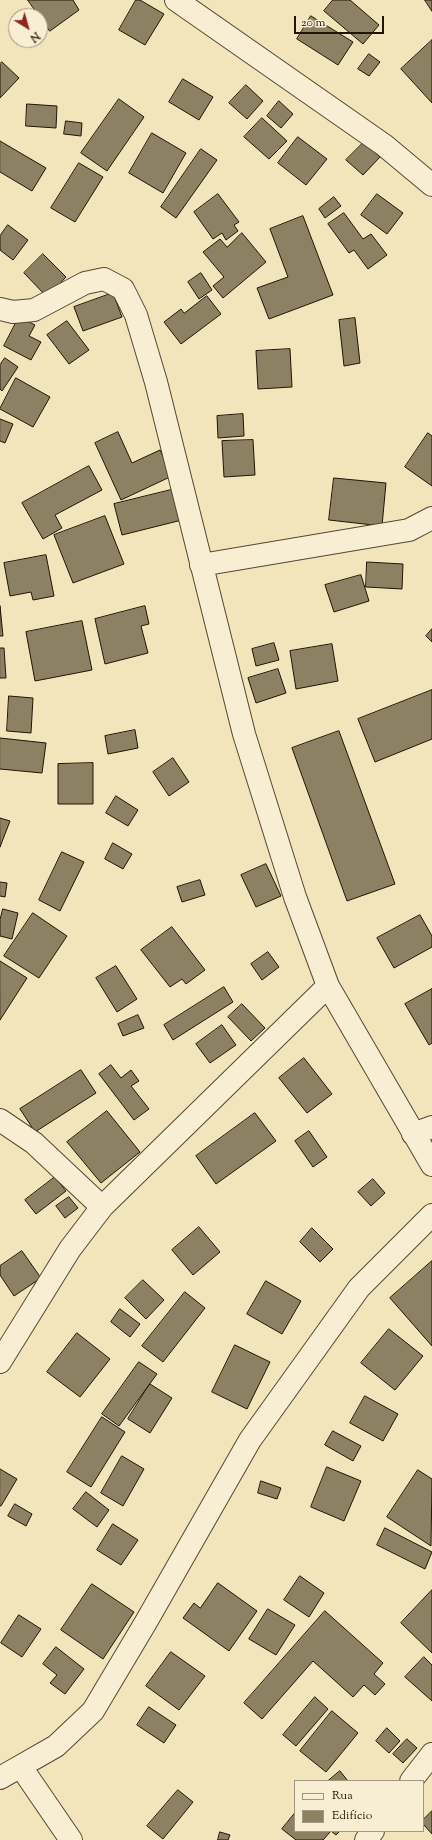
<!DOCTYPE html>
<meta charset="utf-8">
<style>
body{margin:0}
#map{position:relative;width:432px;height:1840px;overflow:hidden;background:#f2e5bc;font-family:"Sorts Mill Goudy",serif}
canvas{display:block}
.legend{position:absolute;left:294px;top:1780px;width:130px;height:52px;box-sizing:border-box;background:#f7eed3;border:1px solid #a19781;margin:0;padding:5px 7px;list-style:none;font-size:12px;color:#201405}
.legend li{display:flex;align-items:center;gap:8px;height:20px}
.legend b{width:20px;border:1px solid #a19781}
.north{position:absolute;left:8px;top:8px;width:40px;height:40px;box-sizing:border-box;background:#f7eed3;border:1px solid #a19781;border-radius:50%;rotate:143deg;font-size:11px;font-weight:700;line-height:16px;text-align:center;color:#201405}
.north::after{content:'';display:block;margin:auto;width:14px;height:18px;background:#8f2418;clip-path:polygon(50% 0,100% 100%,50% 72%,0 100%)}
.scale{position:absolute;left:294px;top:16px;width:90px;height:18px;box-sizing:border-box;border:2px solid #201405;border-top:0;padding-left:5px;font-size:12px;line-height:14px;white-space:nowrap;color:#201405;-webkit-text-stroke:3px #f7eed3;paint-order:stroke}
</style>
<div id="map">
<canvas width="432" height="1840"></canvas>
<ul class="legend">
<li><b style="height:5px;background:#f7eed3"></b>Rua</li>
<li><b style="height:11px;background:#8d8164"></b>Edifício</li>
</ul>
<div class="north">N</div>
<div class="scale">20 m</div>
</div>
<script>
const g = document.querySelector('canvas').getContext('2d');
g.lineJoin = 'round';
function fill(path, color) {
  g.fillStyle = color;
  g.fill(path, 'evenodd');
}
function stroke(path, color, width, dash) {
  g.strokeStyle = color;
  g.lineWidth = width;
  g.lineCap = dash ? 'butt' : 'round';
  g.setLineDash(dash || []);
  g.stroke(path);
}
const building = new Path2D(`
 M28 0H73L79 10 50 31Z
 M136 0H140L164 14 145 45 119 30Z
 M333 0H350L379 25 363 44 324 11Z
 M425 0H432V11Z
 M311 16 353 42 338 65 297 39Z
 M432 40V103L401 69Z
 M369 54 380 62 369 76 358 69Z
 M2 62 19 78 0 98V64Z
 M183 79 213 97 199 120 169 102Z
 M246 85 263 101 247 119 229 103Z
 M119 99 144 117 107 171 81 153Z
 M279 101 293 114 281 128 267 116Z
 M27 104 57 106 56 128 26 126Z
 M262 118 287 141 269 159 244 137Z
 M66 121 82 123 81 136 64 134Z
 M152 133 186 153 163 193 129 173Z
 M298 137 327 159 306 185 278 163Z
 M0 141 46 168 32 191 0 172Z
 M364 142 380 157 363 175 346 160Z
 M201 149 217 160 176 218 161 207Z
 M79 163 103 177 75 222 51 208Z
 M218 194 239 222 234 225 238 231 226 240 222 233 213 239 194 212Z
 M377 194 403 213 387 234 361 215Z
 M334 197 341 206 325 218 319 209Z
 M344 213 363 239 371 234 387 255 368 269 354 250 349 253 328 224Z
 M303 216 333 295 269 319 257 288 288 277 270 229Z
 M8 225 28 240 13 260 0 250V236Z
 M242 233 266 262 223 298 213 286 224 277 203 252 220 239 227 247Z
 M43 254 66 277 47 297 24 273Z
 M201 273 212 290 199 299 188 282Z
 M113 293 122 317 83 331 74 307Z
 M207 296 221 314 181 344 164 322 181 309 184 313Z
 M19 317 35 325 29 336 41 342 31 360 4 346Z
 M355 318 360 363 344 366 339 320Z
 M67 321 89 350 69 364 47 335Z
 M290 349 292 387 258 389 256 351Z
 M5 358 18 367 2 391 0 389V365Z
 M16 378 50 397 33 427 0 409Z
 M243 414 244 436 218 438 217 416Z
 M0 419 13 424 5 443 0 441Z
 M118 432 132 463 160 450 172 476 121 500 95 443Z
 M428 433 432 436V486L405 467Z
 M253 440 255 475 224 477 222 441Z
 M89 466 102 490 55 515 62 528 43 539 22 503Z
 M334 478 386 483 382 526 329 520Z
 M175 489 182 520 122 535 114 504Z
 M105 516 124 564 73 583 54 535Z
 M46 555 54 596 33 600 31 592 10 596 4 563Z
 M367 562 403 564 402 589 366 587Z
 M361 575 369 601 334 612 325 585Z
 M0 606 3 636H0Z
 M145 606 149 624 141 626 148 653 105 664 95 619Z
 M82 621 92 670 35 681 26 632Z
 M432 629V642L426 636Z
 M274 643 279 660 256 666 252 649Z
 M332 644 338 681 296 689 290 651Z
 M0 648H4L6 678H0Z
 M278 669 286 693 256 703 248 678Z
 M432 690V739L375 762 358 719Z
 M9 696 33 698 31 733 7 731Z
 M135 730 138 748 108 754 105 736Z
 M339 731 395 884 347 901 292 748Z
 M0 738 46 743 42 773 0 769Z
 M173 758 189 782 169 796 153 772Z
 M93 763V804H58V764Z
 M116 796 138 810 128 826 106 813Z
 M0 818 10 821 0 847Z
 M113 843 132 854 123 869 105 859Z
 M62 852 84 862 60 911 39 900Z
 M266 864 281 896 256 907 241 875Z
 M200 880 205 895 182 902 177 887Z
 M0 882 7 883 5 897 0 896Z
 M3 909 18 913 12 939 0 936V920Z
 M33 913 67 936 39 978 4 956Z
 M420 915 432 936V947L394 968 377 938Z
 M172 927 205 970 186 984 182 979 170 987 141 950Z
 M268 952 279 967 262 980 251 964Z
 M0 961 27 978 0 1020Z
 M116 966 137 999 117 1012 96 978Z
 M224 987 233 1002 173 1040 164 1025Z
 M432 989V1043L429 1045 405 1004Z
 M242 1004 265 1028 251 1041 228 1017Z
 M138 1015 144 1028 123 1036 118 1024Z
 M222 1025 236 1045 210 1063 196 1044Z
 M304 1058 332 1094 307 1113 279 1078Z
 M111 1065 121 1078 131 1070 139 1081 131 1086 149 1109 134 1120 99 1074Z
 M81 1070 96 1093 35 1132 20 1109Z
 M107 1111 140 1152 101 1183 67 1142Z
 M255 1113 276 1141 216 1184 196 1156Z
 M309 1131 327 1157 313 1167 295 1141Z
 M55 1177 66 1191 36 1214 25 1200Z
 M373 1179 385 1193 371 1206 358 1192Z
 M69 1197 78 1208 65 1218 56 1206Z
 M199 1227 220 1252 193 1275 172 1250Z
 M312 1228 333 1249 320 1262 300 1242Z
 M22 1251 41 1278 14 1296 0 1275V1266Z
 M432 1261V1346L390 1298Z
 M143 1280 164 1300 146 1319 125 1298Z
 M266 1281 301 1301 282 1334 247 1314Z
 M185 1292 205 1308 163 1362 142 1346Z
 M120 1309 140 1324 130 1337 111 1322Z
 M389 1329 423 1356 395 1390 361 1363Z
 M77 1333 110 1359 80 1397 47 1372Z
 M235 1345 270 1362 247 1409 212 1392Z
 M139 1362 157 1374 119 1426 102 1414Z
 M150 1384 172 1398 150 1433 128 1419Z
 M365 1396 398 1414 383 1441 350 1423Z
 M102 1417 125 1432 91 1487 67 1472Z
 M333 1431 361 1446 353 1461 325 1445Z
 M122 1456 144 1469 123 1506 101 1493Z
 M327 1467 361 1481 344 1521 311 1507Z
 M0 1469 17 1479 1 1506H0Z
 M418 1470 432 1479 431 1546 387 1517Z
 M261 1481 281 1488 277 1499 258 1493Z
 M86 1492 109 1510 97 1527 73 1509Z
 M15 1504 32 1514 26 1526 8 1516Z
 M113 1524 138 1540 121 1565 97 1550Z
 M385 1528 432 1552 425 1569 377 1545Z
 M300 1576 324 1593 309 1617 284 1600Z
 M218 1583 257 1611 229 1651 183 1618 194 1603 200 1608Z
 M92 1584 134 1612 103 1659 61 1630Z
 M432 1590V1653L401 1623Z
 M268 1609 295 1625 276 1655 249 1639Z
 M325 1611 383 1663 374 1674 385 1684 375 1695 364 1685 353 1697 313 1661 262 1719 244 1703Z
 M19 1615 41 1629 22 1657 1 1643Z
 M56 1647 84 1669 65 1694 50 1683 57 1675 43 1664Z
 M171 1652 205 1676 179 1710 146 1686Z
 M424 1657 432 1665V1701L405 1677Z
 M315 1697 328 1709 296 1746 283 1735Z
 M149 1707 176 1725 164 1743 137 1725Z
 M332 1711 358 1733 326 1772 300 1751Z
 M387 1728 400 1741 389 1753 376 1741Z
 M407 1739 417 1748 403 1763 393 1754Z
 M340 1771 348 1781H328Z
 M178 1790 193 1802 163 1839 147 1826Z
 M432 1811V1834L423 1824V1820Z
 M295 1813V1831H340L336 1835 331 1831 323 1840H296L282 1829Z
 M220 1832 230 1835 228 1840H218Z`);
const minor = new Path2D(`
 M176 0 384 145 432 185
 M0 309 13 312 34 310 85 283 104 279 123 289 136 315 156 382 244 734 295 897 328 986 432 1165
 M201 565 409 530 432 518
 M0 1120 34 1143 102 1207
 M413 1134 432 1127
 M0 1362 70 1249 102 1207 328 986
 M21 1767 71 1840
 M0 1778 56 1746 93 1711 146 1622 250 1440 359 1288 432 1215
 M411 1781 432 1754
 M366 1840 373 1831`);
fill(building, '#8d8164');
stroke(building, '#201405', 1);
stroke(minor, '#544833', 24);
stroke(minor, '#f7eed3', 22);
</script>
